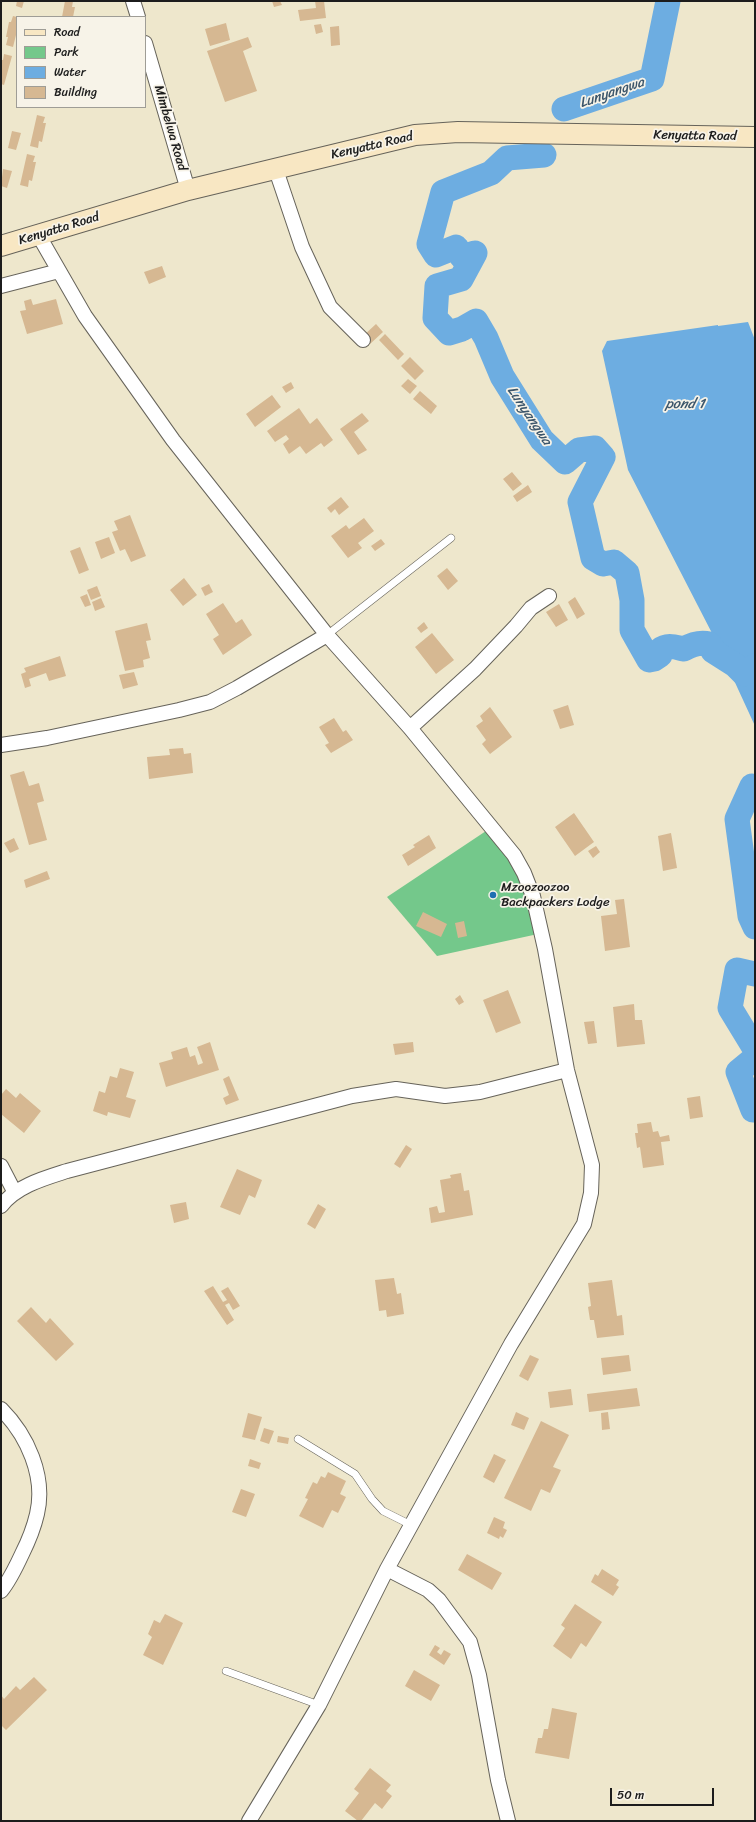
<!DOCTYPE html>
<style>
body{margin:0}
#map{position:relative;width:756px;height:1822px;overflow:hidden;background:#eee7cc;font-family:Sriracha,sans-serif}
canvas{display:block}
.frame{position:absolute;inset:0;border:2px solid #1c1c1c;pointer-events:none}
.legend{position:absolute;left:16px;top:16px;width:130px;height:92px;box-sizing:border-box;background:#f7f3e8;border:1px solid #9f9d96;margin:0;padding:5px 7px;list-style:none;font-size:12px;color:#1c1c1c}
.legend li{display:flex;align-items:center;gap:8px;height:20px}
.legend b{width:20px;border:1px solid #9f9d96}
.scale{position:absolute;left:610px;top:1788px;width:104px;height:18px;box-sizing:border-box;border:2px solid #1c1c1c;border-top:0;padding-left:5px;font-size:12px;line-height:14px;white-space:nowrap;color:#1c1c1c;-webkit-text-stroke:3px #f7f3e8;paint-order:stroke}
</style>
<div id="map">
<canvas width="756" height="1822"></canvas>
<div class="frame"></div>
<ul class="legend">
<li><b style="height:5px;background:#f8e7c3"></b>Road</li>
<li><b style="height:11px;background:#74c88b"></b>Park</li>
<li><b style="height:11px;background:#6dade1"></b>Water</li>
<li><b style="height:11px;background:#d6b892"></b>Building</li>
</ul>
<div class="scale">50 m</div>
</div>
<script>
const g = document.querySelector('canvas').getContext('2d');
g.lineJoin = 'round';
function fill(path, color) {
  g.fillStyle = color;
  g.fill(path, 'evenodd');
}
function stroke(path, color, width, dash) {
  g.strokeStyle = color;
  g.lineWidth = width;
  g.lineCap = dash ? 'butt' : 'round';
  g.setLineDash(dash || []);
  g.stroke(path);
}
function label(font, color, halo, rows, align = 'center') {
  g.font = font + ' Sriracha,sans-serif';
  g.lineWidth = 3.5;
  g.setLineDash([]);
  g.textBaseline = 'middle';
  g.strokeStyle = halo;
  g.fillStyle = color;
  for (const [text, x, y, turn = 0] of rows) {
    g.save();
    g.translate(x, y);
    g.rotate((+turn || 0) * Math.PI / 180);
    g.textAlign = isNaN(turn) ? turn : align;
    if (halo) g.strokeText(text, 0, 0);
    g.fillText(text, 0, 0);
    g.restore();
  }
}
const green = new Path2D(`
 M489 829 515 862 538 934 437 956 387 897Z`);
const water = new Path2D(`
 M748 322 755 340V726L715 639 628 470 602 351 607 341 718 325V326Z`);
const river = new Path2D(`
 M564 109 652 79 668 1
 M544 155 507 158 491 173 443 192 429 244 436 255 456 247 462 257 475 253 461 279 437 286 435 318 449 333 462 329 476 321 486 338 502 376 542 440 565 462 579 450 595 448 603 457 580 502 593 558 603 564 614 562 627 573 632 600V630L649 660 654 659 660 655V650C667 644 675 647 684 649 691 645 701 642 709 644L714 650 713 651 735 665 744 674 755 666
 M755 787 752 786 737 819 750 916 755 927
 M755 974 737 970 730 1008 755 1049
 M755 1058 738 1072 753 1110H755`);
const building = new Path2D(`
 M17 1H24L22 8 16 6Z
 M65 1H73L72 7H75L73 17H62Z
 M272 1H280L282 5 274 7Z
 M315 1H324L326 18 300 21 298 10 316 8Z
 M13 16 17 17V31L13 47 6 45 8 37H6L9 22H11Z
 M226 23 230 40 210 46 205 29Z
 M321 24 323 32 316 34 314 25Z
 M339 26 340 45 331 46 330 27Z
 M248 37 252 47 243 51 257 91 225 102 207 51Z
 M4 54 12 56 4 85 1 84V60H3Z
 M37 115 45 117 43 123H46L42 142 39 141 38 148 30 146Z
 M12 131 21 133 16 150 8 148Z
 M27 154 35 156 33 162H36L32 181 29 180 28 187 20 185Z
 M3 169 12 171 7 188 1 186Z
 M162 266 166 277 149 284 144 272Z
 M31 299 33 305 56 299 63 324 27 334 20 311 26 310 24 301Z
 M376 324 383 332 370 344 363 336Z
 M385 334 404 354 398 360 379 340Z
 M410 357 424 371 415 380 401 366Z
 M408 379 417 386 410 394 401 386Z
 M291 382 294 388 286 393 282 387Z
 M420 391 437 406 431 414 413 399Z
 M272 395 281 407 255 427 246 414Z
 M299 408 310 424 317 418 333 440 324 447 321 443 306 454 300 446 289 454 283 444 289 439 286 435 275 442 267 431Z
 M362 413 369 421 354 432 367 450 358 455 340 429Z
 M512 472 522 484 513 491 503 479Z
 M528 485 532 492 517 502 513 496Z
 M341 497 349 507 339 515 335 509 331 513 327 508Z
 M130 515 146 556 131 562 125 549 120 551 112 532 118 530 114 521Z
 M364 518 374 531 358 543 362 548 348 558 331 536 346 525 349 529Z
 M109 537 115 553 101 559 95 542Z
 M381 539 385 544 375 551 371 546Z
 M80 547 89 570 79 574 70 551Z
 M447 568 458 581 448 590 437 576Z
 M184 578 197 595 183 606 170 590Z
 M209 584 213 592 205 596 201 588Z
 M97 586 101 596 91 600 87 590Z
 M87 594 91 605 85 607 80 597Z
 M575 597 585 614 577 619 568 602Z
 M101 598 105 607 95 611 92 602Z
 M223 603 236 623 242 619 252 635 223 655 213 639 219 635 206 614Z
 M559 604 568 620 556 627 546 612Z
 M424 622 428 628 421 633 417 628Z
 M147 623 151 640 146 641 150 658 143 660 144 667 125 671 115 631Z
 M432 633 454 660 436 674 415 647Z
 M60 656 66 676 49 681 46 673 29 679 31 686 25 688 21 674 26 672 24 668Z
 M134 672 138 685 123 689 119 675Z
 M568 705 574 725 560 729 553 710Z
 M490 707 512 737 490 754 482 744 486 740 476 726 483 721 480 716Z
 M334 718 343 732 346 730 353 740 331 753 325 745 329 743 319 727Z
 M183 748 184 754 191 753 193 773 149 779 147 757 170 755 169 749Z
 M24 771 29 786 39 783 44 801 37 803 47 840 29 845 10 775Z
 M574 813 594 842 575 856 555 827Z
 M671 833 677 868 663 871 658 836Z
 M429 835 436 848 408 866 402 855 415 847 413 845Z
 M14 838 19 849 10 853 4 843Z
 M596 846 600 852 593 858 588 851Z
 M47 871 50 879 26 888 24 880Z
 M624 899 630 947 605 951 601 916 617 914 615 900Z
 M423 912 447 924 441 937 416 926Z
 M464 921 467 936 458 938 455 923Z
 M508 990 521 1023 496 1033 483 1000Z
 M460 995 464 1002 459 1005 455 999Z
 M634 1004 635 1020H642L645 1044 617 1047 613 1007Z
 M594 1021 597 1043 588 1044 584 1022Z
 M210 1042 219 1070 166 1087 159 1063 173 1059 171 1052 187 1047 190 1057 195 1055 198 1065 203 1063 197 1047Z
 M413 1042 414 1052 395 1055 393 1044Z
 M120 1068 134 1072 126 1097 136 1100 130 1118 108 1112 107 1116 93 1111 99 1091 105 1093 110 1076 117 1078Z
 M229 1076 239 1100 226 1105 223 1098 229 1095 223 1079Z
 M6 1089 16 1098 20 1093 41 1111 24 1133 1 1114V1095Z
 M700 1096 703 1117 690 1119 687 1098Z
 M651 1122 653 1132 658 1131 660 1137 669 1135 670 1141 661 1142 664 1165 643 1168 640 1147 637 1148 635 1133H638L637 1124Z
 M406 1145 412 1149 400 1168 394 1164Z
 M237 1169 262 1180 255 1198 249 1195 240 1215 220 1207Z
 M461 1173 464 1191 469 1190 473 1215 431 1223 429 1208 437 1206 439 1213 445 1212 440 1180 451 1178 450 1175Z
 M186 1202 189 1219 174 1223 170 1205Z
 M318 1204 326 1209 315 1229 307 1224Z
 M394 1278 397 1294 401 1293 404 1314 387 1317 386 1310 379 1311 375 1280Z
 M612 1280 617 1316 622 1315 624 1335 597 1338 594 1320H590L588 1307 591 1306 588 1283Z
 M213 1286 223 1302 227 1300 221 1291 228 1287 240 1306 233 1310 229 1303 225 1305 234 1320 227 1325 204 1291Z
 M31 1307 46 1323 50 1318 74 1344 56 1361 17 1321Z
 M530 1355 539 1359 528 1381 519 1376Z
 M629 1355 631 1371 603 1375 601 1358Z
 M637 1388 640 1406 589 1412 587 1394Z
 M571 1389 573 1405 550 1408 548 1392Z
 M516 1412 529 1418 524 1430 511 1425Z
 M608 1412 610 1429 602 1430 601 1413Z
 M248 1413 262 1417 255 1440 242 1437Z
 M541 1421 569 1435 553 1467 561 1470 550 1493 541 1489 531 1511 504 1498Z
 M264 1428 274 1431 269 1444 260 1441Z
 M278 1436 289 1438 288 1444 277 1442Z
 M494 1454 506 1460 494 1483 483 1477Z
 M250 1459 261 1463 259 1469 248 1466Z
 M328 1472 346 1481 340 1494 346 1497 338 1513 332 1510 323 1528 299 1516 308 1499 305 1498 313 1482 317 1484 321 1476 325 1478Z
 M241 1489 255 1494 246 1517 232 1512Z
 M494 1517 505 1522 503 1528 507 1530 503 1538 500 1536 499 1539 487 1533Z
 M467 1554 502 1573 492 1590 458 1570Z
 M602 1569 619 1580 616 1585 619 1587 613 1596 591 1582 595 1574 598 1576Z
 M575 1604 602 1622 586 1647 581 1643 571 1659 553 1646 565 1628 561 1625Z
 M165 1614 183 1623 163 1665 143 1655 152 1637 148 1634 154 1620 160 1623Z
 M435 1645 440 1648 437 1652 441 1655 444 1650 451 1654 444 1665 429 1655Z
 M414 1670 440 1685 431 1701 405 1686Z
 M34 1677 47 1690 6 1730 1 1725V1695L4 1699 16 1686 20 1690Z
 M552 1708 577 1713 569 1759 535 1753 538 1738H542L544 1729H548Z
 M370 1768 391 1785 386 1791 392 1796 382 1809 375 1803 361 1821H358L345 1811 359 1793 354 1789Z`);
const lane = new Path2D(`
 M327 635 451 538
 M298 1439 355 1474 372 1499 383 1511 411 1525
 M226 1671 319 1705`);
const street = new Path2D(`
 M133 1 138 17
 M145 43 188 190
 M276 170 302 247 330 307 363 340
 M39 236 85 316 173 440 327 635 410 728 514 855 524 873 533 896 545 949 567 1070 592 1165 591 1193 584 1224 511 1344 387 1569 319 1705 249 1821
 M1 286 59 271
 M410 728 475 669 516 626 531 608 549 596
 M1 745 47 738 179 710 210 702 237 688 327 635
 M1 1166 15 1193
 M1 1206C16 1186 45 1178 67 1171L352 1096 396 1089 445 1096 480 1092 567 1070
 M1 1409C27 1435 46 1476 37 1514 34 1527 28 1542 22 1554 16 1567 10 1580 1 1591
 M387 1569 428 1590 439 1600 470 1642 479 1675 498 1780 508 1821`);
const secondary = new Path2D(`
 M1 246 188 190 415 135 458 132 755 137`);
const markers = [
 [493,895,4,"#1f6fb2"]
];
const streetNames = [
 ["Mimbelwa Road",170,128,74],
 ["Kenyatta Road",695,136,1],
 ["Kenyatta Road",372,146,-13],
 ["Kenyatta Road",59,229,-17]
];
const poiNames = [
 ["Mzoozoozoo",501,888],
 ["Backpackers Lodge",501,903]
];
const waterNames = [
 ["Lunyangwa",612,93,-19],
 ["pond 1",685,404],
 ["Lunyangwa",529,416,56]
];
fill(green, '#74c88b');
fill(water, '#6dade1');
stroke(river, '#6dade1', 25);
fill(building, '#d6b892');
stroke(lane, '#66635a', 8);
stroke(street, '#66635a', 16);
stroke(secondary, '#66635a', 22);
stroke(lane, '#fff', 7);
stroke(street, '#fff', 14);
stroke(secondary, '#f8e7c3', 20);
for (const [x, y, r, color] of markers) {
  const dot = new Path2D();
  dot.arc(x, y, r, 0, 2 * Math.PI);
  g.fillStyle = color;
  g.fill(dot);
  stroke(dot, '#f7f3e8', 1.5);
}
label('13px', '#1c1c1c', '#f7f3e8', streetNames);
label('13px', '#1c1c1c', '#f7f3e8', poiNames, 'left');
label('italic 14px', '#3c566b', '#f7f3e8', waterNames);
</script>
